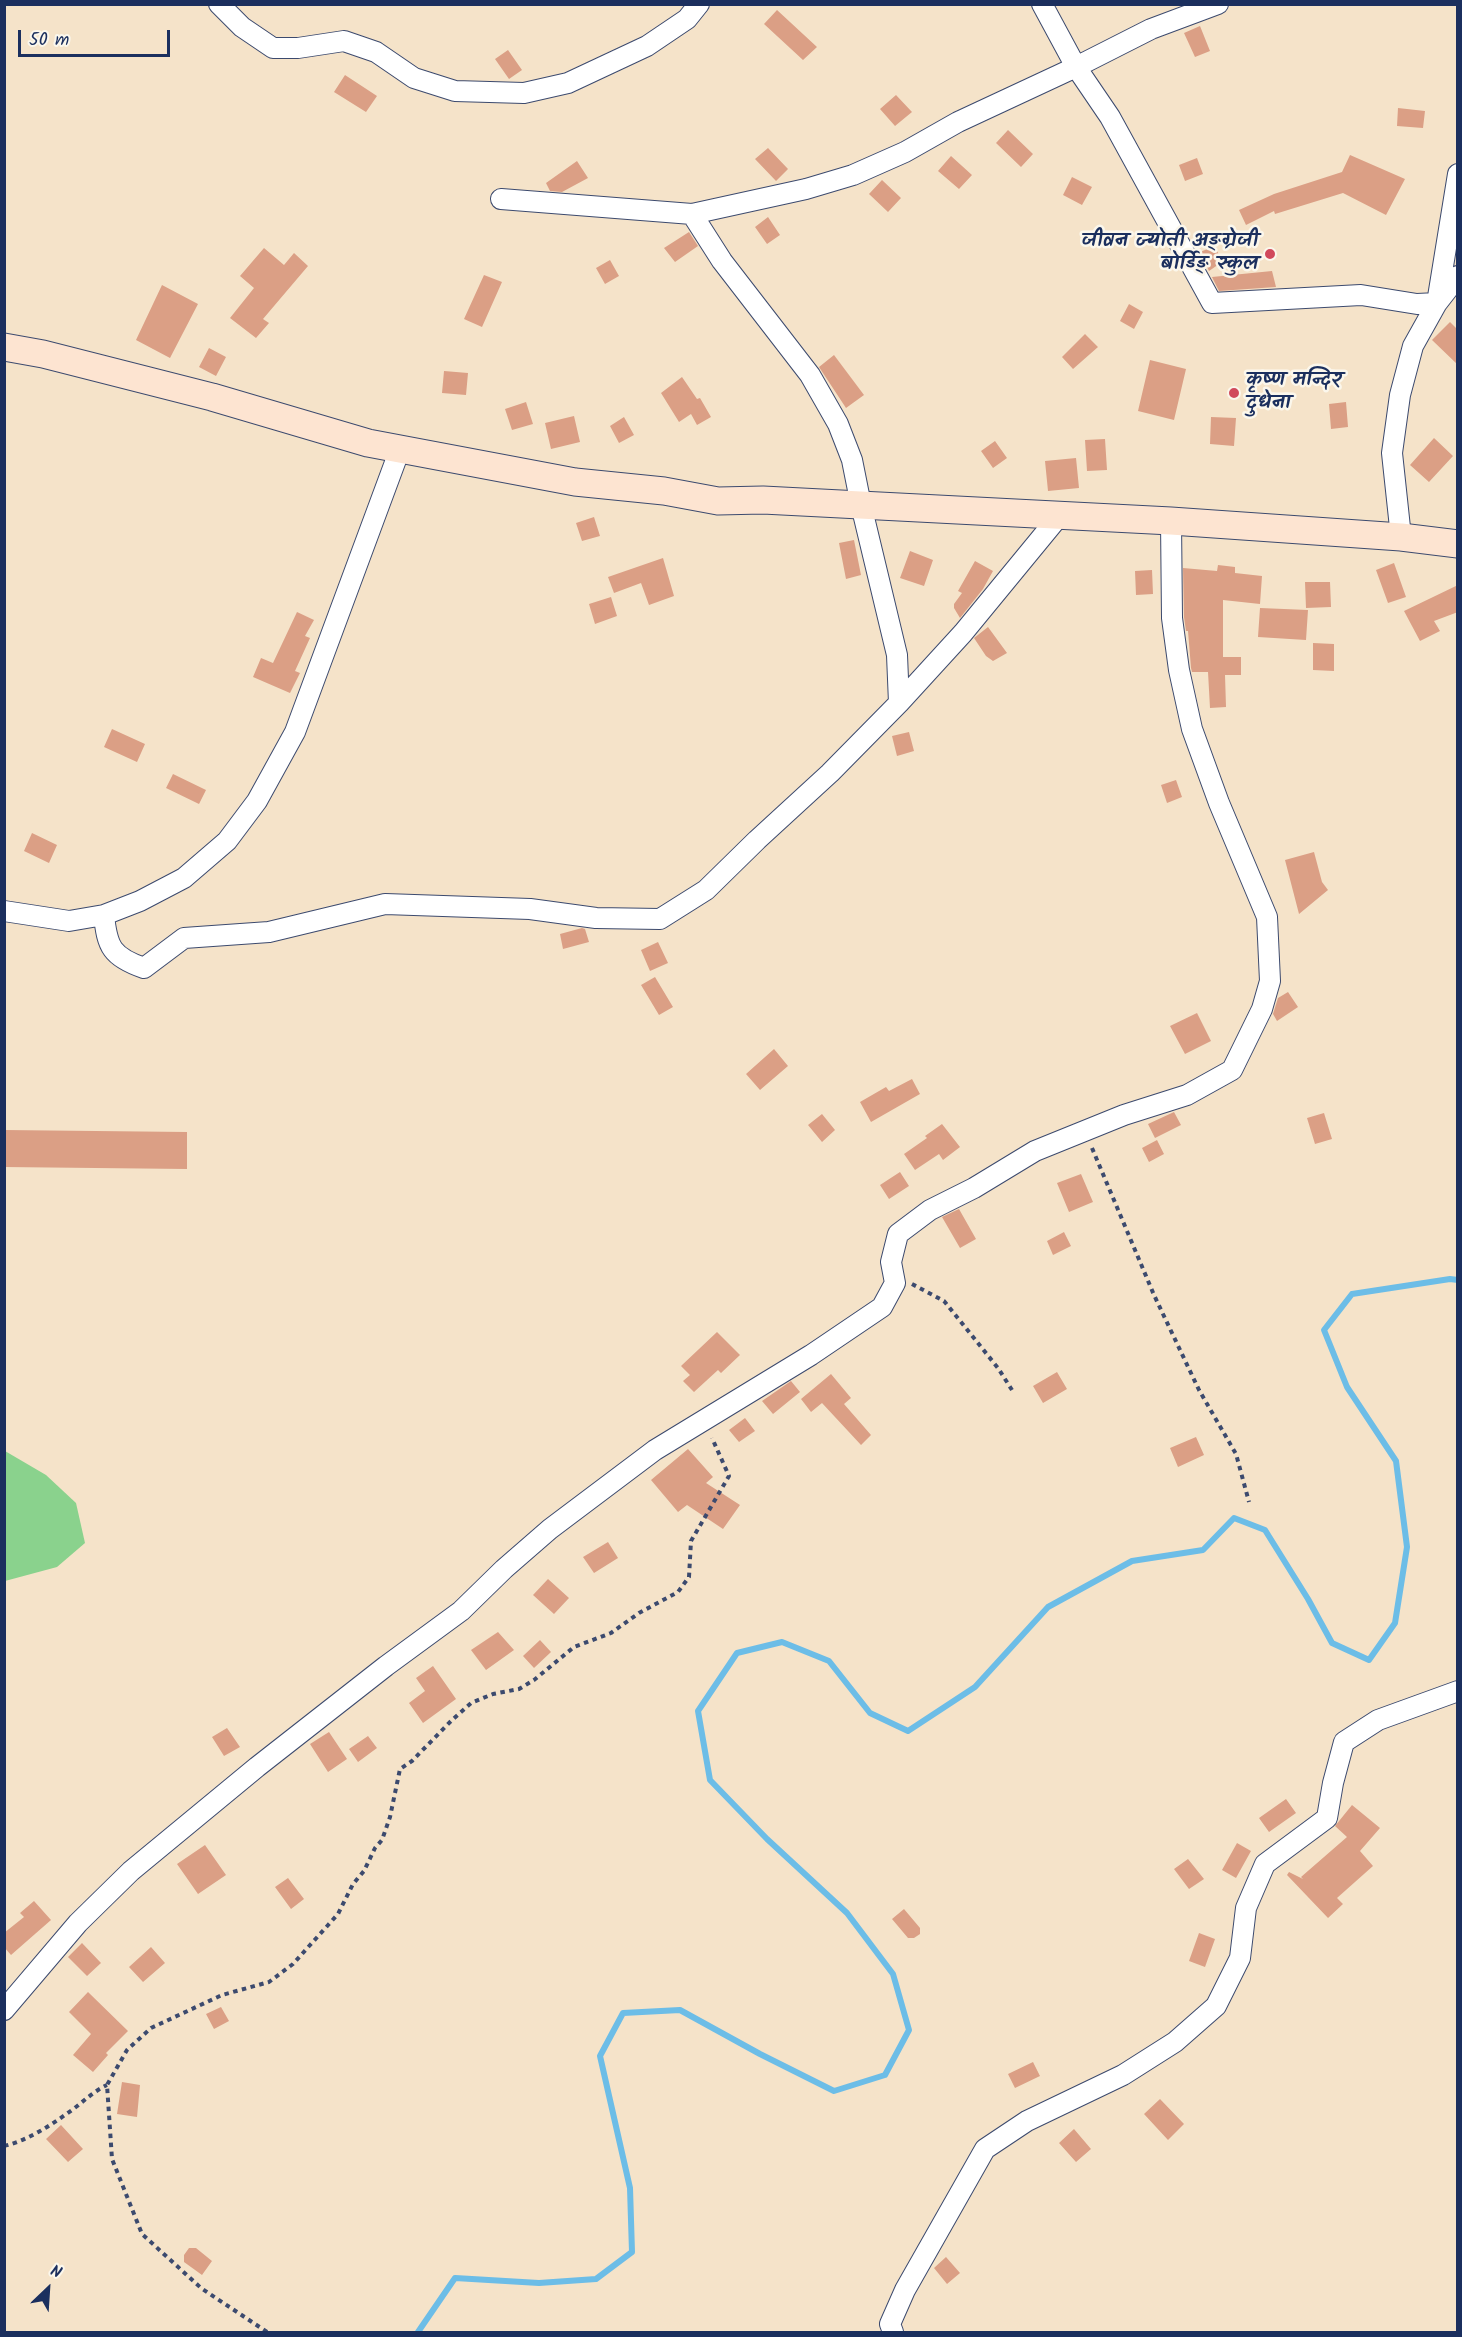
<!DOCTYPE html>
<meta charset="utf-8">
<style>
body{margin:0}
#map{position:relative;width:1462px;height:2337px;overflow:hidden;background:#f5e3c9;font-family:Kalam,sans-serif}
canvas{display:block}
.frame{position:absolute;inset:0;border:6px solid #1b2f5e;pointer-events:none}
.north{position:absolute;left:18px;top:2259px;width:60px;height:60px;-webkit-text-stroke:4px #fbf7ec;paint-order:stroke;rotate:25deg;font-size:16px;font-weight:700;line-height:24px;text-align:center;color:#1b2f5e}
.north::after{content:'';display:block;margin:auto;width:21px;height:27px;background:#1b2f5e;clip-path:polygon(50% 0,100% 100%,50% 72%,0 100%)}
.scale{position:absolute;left:18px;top:30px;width:152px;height:27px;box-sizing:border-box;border:3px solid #1b2f5e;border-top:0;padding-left:8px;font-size:18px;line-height:21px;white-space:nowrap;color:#1b2f5e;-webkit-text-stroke:4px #fbf7ec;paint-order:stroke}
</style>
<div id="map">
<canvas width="1462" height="2337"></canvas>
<div class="frame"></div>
<div class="north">N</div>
<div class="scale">50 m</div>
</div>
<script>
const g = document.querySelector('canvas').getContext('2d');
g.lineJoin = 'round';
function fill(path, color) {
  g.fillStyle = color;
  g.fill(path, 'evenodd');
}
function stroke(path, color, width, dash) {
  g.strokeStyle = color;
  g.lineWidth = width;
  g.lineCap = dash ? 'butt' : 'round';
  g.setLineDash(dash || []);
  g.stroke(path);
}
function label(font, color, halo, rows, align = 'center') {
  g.font = font + ' Kalam,"Playpen Sans Deva",sans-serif';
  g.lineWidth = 5;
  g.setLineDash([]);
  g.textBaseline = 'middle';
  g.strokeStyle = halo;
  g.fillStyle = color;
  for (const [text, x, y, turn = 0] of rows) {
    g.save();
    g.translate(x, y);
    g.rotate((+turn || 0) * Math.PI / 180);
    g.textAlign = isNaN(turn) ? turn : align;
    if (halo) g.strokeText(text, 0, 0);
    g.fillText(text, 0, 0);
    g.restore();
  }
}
const green = new Path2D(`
 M5 1451 46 1475 76 1503 85 1543 57 1567 5 1581Z`);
const stream = new Path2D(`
 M418 2332 455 2278 539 2283 596 2279 632 2252 630 2188 600 2056 623 2013 680 2010 760 2054 834 2091 885 2075 909 2030 893 1974 847 1913 767 1839 710 1780 698 1711 737 1653 782 1642 829 1661 870 1713 908 1731 975 1687 1048 1607 1132 1561 1203 1550 1234 1518 1265 1530 1308 1599 1332 1643 1369 1660 1395 1623 1407 1547 1396 1461 1347 1387 1324 1330 1352 1294 1450 1279 1458 1280`);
const building = new Path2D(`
 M777 10 817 47 803 60 764 24Z
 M1200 26 1210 51 1195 57 1184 33Z
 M508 50 522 70 509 79 495 59Z
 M345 75 377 96 366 112 334 92Z
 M896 95 912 112 895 126 880 109Z
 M1398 108 1425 111 1423 128 1397 126Z
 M1008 130 1033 154 1021 167 996 143Z
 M768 148 788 169 776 181 755 159Z
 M1350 155 1405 179 1386 215 1343 193 1275 214 1274 211 1246 225 1239 210 1274 194 1342 172Z
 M951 156 972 175 959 189 938 171Z
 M1197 158 1203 174 1185 181 1179 165Z
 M577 161 588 178 562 192 550 191 546 183Z
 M1072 177 1092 187 1082 205 1063 195Z
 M882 180 901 198 888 212 869 194Z
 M768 217 780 235 767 244 755 227Z
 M689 232 698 246 675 262 664 248Z
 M1215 246 1222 262 1209 271 1200 252Z
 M264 248 284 265 294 253 308 266 263 319 269 323 256 338 230 318 254 288 240 276Z
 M610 260 619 276 605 284 596 268Z
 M1272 271 1276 287 1219 291 1212 277Z
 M484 275 502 282 482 327 464 319Z
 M162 285 198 304 170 358 136 340Z
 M1129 304 1143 312 1134 329 1120 321Z
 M1450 322 1458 330V365L1432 340Z
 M1085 334 1098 347 1073 369 1062 357Z
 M209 348 226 357 216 376 199 367Z
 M834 355 864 395 846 408 819 367Z
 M1150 360 1186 369 1174 420 1138 411Z
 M444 371 468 373 466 395 442 393Z
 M682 377 697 399 700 398 711 417 697 425 691 414 679 422 661 393Z
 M526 402 533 424 512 430 505 409Z
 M1346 402 1348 427 1331 429 1329 404Z
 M574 416 580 442 551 449 545 423Z
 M624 417 634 435 619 443 610 426Z
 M1211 417 1236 418 1234 446 1210 444Z
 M1434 438 1453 456 1429 482 1410 465Z
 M1105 439 1107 470 1087 471 1085 440Z
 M995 441 1007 458 993 468 981 451Z
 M1076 458 1079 488 1048 491 1045 461Z
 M594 517 600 536 582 541 576 523Z
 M854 540 861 575 846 579 839 543Z
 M910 551 933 560 924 586 900 578Z
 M663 558 674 596 649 605 641 583 614 593 608 577Z
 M975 561 993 571 983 589 960 618 954 608V604L962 593 958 591Z
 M1394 563 1406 597 1388 603 1376 570Z
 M1218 565 1235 567V573L1262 576 1260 604 1223 600V657H1241V675H1225L1226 707 1210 708 1208 672H1192L1191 668 1188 631H1186L1184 617 1183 568 1217 571Z
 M1152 570 1153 594 1136 595 1135 571Z
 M1305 582H1330L1331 607 1306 608Z
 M1458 585V612L1434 621 1440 631 1420 641 1404 611Z
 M611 597 617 616 595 624 589 604Z
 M1260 608 1308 610 1306 640 1258 637Z
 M297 612 314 620 305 636 310 638 295 671 300 673 290 693 253 677 261 658 273 663Z
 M988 627 1007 653 993 661 986 656 974 638Z
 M1313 643 1334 644V671L1313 670Z
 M112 729 145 744 137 762 104 747Z
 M909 732 914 751 897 756 892 736Z
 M173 774 206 790 199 804 166 788Z
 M1176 780 1182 797 1167 803 1161 785Z
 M32 833 57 845 49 863 24 851Z
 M1314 852 1322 882 1328 890 1299 914 1285 860Z
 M582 928 585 929 589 942 563 949 560 934Z
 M658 942 668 963 650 971 641 950Z
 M655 977 673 1007 659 1015 641 985Z
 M1288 992 1298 1007 1277 1021 1273 1014 1278 998Z
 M1197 1013 1211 1041 1185 1054 1170 1026Z
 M774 1049 788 1066 760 1090 746 1074Z
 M912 1079 920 1094 871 1122 860 1102 886 1087 889 1091Z
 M1174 1112 1181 1125 1155 1138 1148 1124Z
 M1324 1113 1332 1139 1315 1144 1307 1118Z
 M822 1114 835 1130 822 1142 808 1125Z
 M942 1124 960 1147 943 1160 939 1154 915 1170 904 1154 927 1138 925 1136Z
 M4 1130 187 1132V1169L4 1167Z
 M1157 1140 1164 1154 1149 1162 1142 1148Z
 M900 1172 909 1186 889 1199 880 1185Z
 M1081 1174 1093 1202 1069 1212 1057 1183Z
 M959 1209 976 1239 960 1248 942 1217Z
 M1064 1232 1071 1246 1053 1255 1047 1241Z
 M717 1332 740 1355 721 1373 718 1370 694 1392 683 1381 690 1375 681 1366Z
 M1057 1372 1067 1389 1043 1403 1033 1386Z
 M831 1374 851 1398 844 1404 871 1435 861 1445 822 1403 811 1412 801 1399Z
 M791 1381 800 1392 773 1414 762 1401Z
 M745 1418 755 1431 739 1442 729 1430Z
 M1196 1437 1204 1455 1178 1467 1170 1448Z
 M688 1449 713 1477 706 1483 740 1505 723 1529 687 1505 678 1512 651 1480Z
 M608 1542 618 1558 594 1573 583 1557Z
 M548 1579 569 1598 554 1614 533 1595Z
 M498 1632 514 1650 486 1670 471 1650Z
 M540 1640 551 1652 534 1668 523 1656Z
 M433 1666 456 1699 423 1723 409 1703 425 1691 416 1678Z
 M227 1728 240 1747 224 1756 212 1737Z
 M329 1732 347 1759 328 1772 310 1744Z
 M368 1736 377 1748 358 1762 349 1749Z
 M1286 1799 1296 1813 1269 1832 1259 1818Z
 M1352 1805 1380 1828 1360 1851 1373 1866 1337 1898 1343 1904 1328 1918 1287 1875 1289 1872 1303 1879 1301 1877 1347 1837 1335 1826Z
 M1237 1843 1251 1851 1236 1878 1222 1870Z
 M205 1845 226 1875 198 1894 177 1864Z
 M1188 1859 1204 1879 1189 1889 1174 1869Z
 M288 1878 304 1899 291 1909 275 1887Z
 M34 1901 51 1920 11 1955 4 1947V1933L24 1917 20 1913Z
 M904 1909 920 1928V1934L914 1938H908L892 1919Z
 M1199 1933 1215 1939 1205 1967 1189 1961Z
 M82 1943 101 1963 87 1976 68 1957Z
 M151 1947 165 1963 143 1982 129 1967Z
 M88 1992 128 2031 106 2053 108 2055 93 2072 73 2055 91 2034 69 2012Z
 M221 2007 229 2021 214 2029 206 2014Z
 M1033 2062 1040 2076 1015 2088 1008 2074Z
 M122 2082 140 2085 137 2117 117 2114Z
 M1160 2099 1184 2124 1168 2140 1144 2114Z
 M61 2125 83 2149 68 2162 46 2139Z
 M1074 2129 1091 2149 1076 2162 1059 2143Z
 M189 2248H196L212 2261 202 2275 184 2262V2255Z
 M946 2257 960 2273 947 2284 934 2268Z`);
const path = new Path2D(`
 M1092 1148 1154 1295 1199 1390 1236 1454 1249 1502
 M912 1284 944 1301 998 1368 1012 1390
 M4 2146C29 2140 51 2125 72 2110 84 2101 94 2091 107 2085
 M267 2332 201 2288 142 2234 112 2159 107 2085 127 2050 151 2028 222 1995 269 1982 293 1964 338 1914 353 1884 364 1871 375 1848 382 1840 390 1817 400 1769 412 1761 452 1720 471 1703 493 1694 519 1689 534 1680 574 1647 611 1633 639 1613 678 1592 689 1577 691 1541 729 1476 712 1438`);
const minor = new Path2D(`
 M219 4 242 27 273 48H298L344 41 376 52 414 78 455 91 524 93 568 83 647 46 687 19 699 4
 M1042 4 1076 67 1110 117 1212 303 1361 295 1417 304 1437 303 1458 174
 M501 199 692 214 806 189 853 175 905 152 958 122 1076 67 1151 29 1218 4
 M692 214 722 261 810 375 838 424 852 460 861 505 897 655 899 703
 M1401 537 1392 453 1400 395 1413 346 1437 303 1458 276
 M4 911 69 921 104 915 140 901 184 878 227 841 257 801 295 732 400 449
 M104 915C107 947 112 957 144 968L184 938 269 932 385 904 530 909 596 918 660 919 706 890 757 840 830 773 899 703 963 633 1060 515
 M4 2010 78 1923 131 1871 257 1767 386 1666 461 1611 504 1569 550 1529 655 1450 811 1355 882 1307 895 1283 891 1262 898 1234 930 1210 974 1188 1035 1151 1124 1115 1187 1095 1232 1070 1262 1009 1270 981 1267 917 1219 803 1192 729 1179 670 1172 618 1171 521
 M893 2332 890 2324 905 2290 985 2149 1027 2121 1123 2075 1175 2042 1216 2006 1240 1958 1246 1908 1265 1864 1327 1818 1333 1783 1344 1742 1378 1720 1458 1691`);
const secondary = new Path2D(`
 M4 347 43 354 212 397 368 443 575 482 664 491 718 501 763 500 1171 521 1401 537 1458 544`);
const markers = [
 [1270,254,6,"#d1495b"],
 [1234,393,6,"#d1495b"]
];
const poiNames = [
 ["जीवन ज्योती अङ्ग्रेजी",1258,243],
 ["बोर्डिङ् स्कुल",1258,266],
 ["कृष्ण मन्दिर",1246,382,"left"],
 ["दुधेना",1246,405,"left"]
];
fill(green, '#8ad28d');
stroke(stream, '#6cbde7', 6);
fill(building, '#db9f85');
stroke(minor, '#3c4a6e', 22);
stroke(secondary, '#3c4a6e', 29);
stroke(path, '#3c4a6e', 4, [4.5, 4.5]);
stroke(minor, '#fff', 20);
stroke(secondary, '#fde4d1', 27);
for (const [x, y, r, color] of markers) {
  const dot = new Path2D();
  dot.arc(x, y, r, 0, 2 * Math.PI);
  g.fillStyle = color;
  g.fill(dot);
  stroke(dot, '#fbf7ec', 2);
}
label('bold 20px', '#1b2f5e', '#fbf7ec', poiNames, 'right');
</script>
